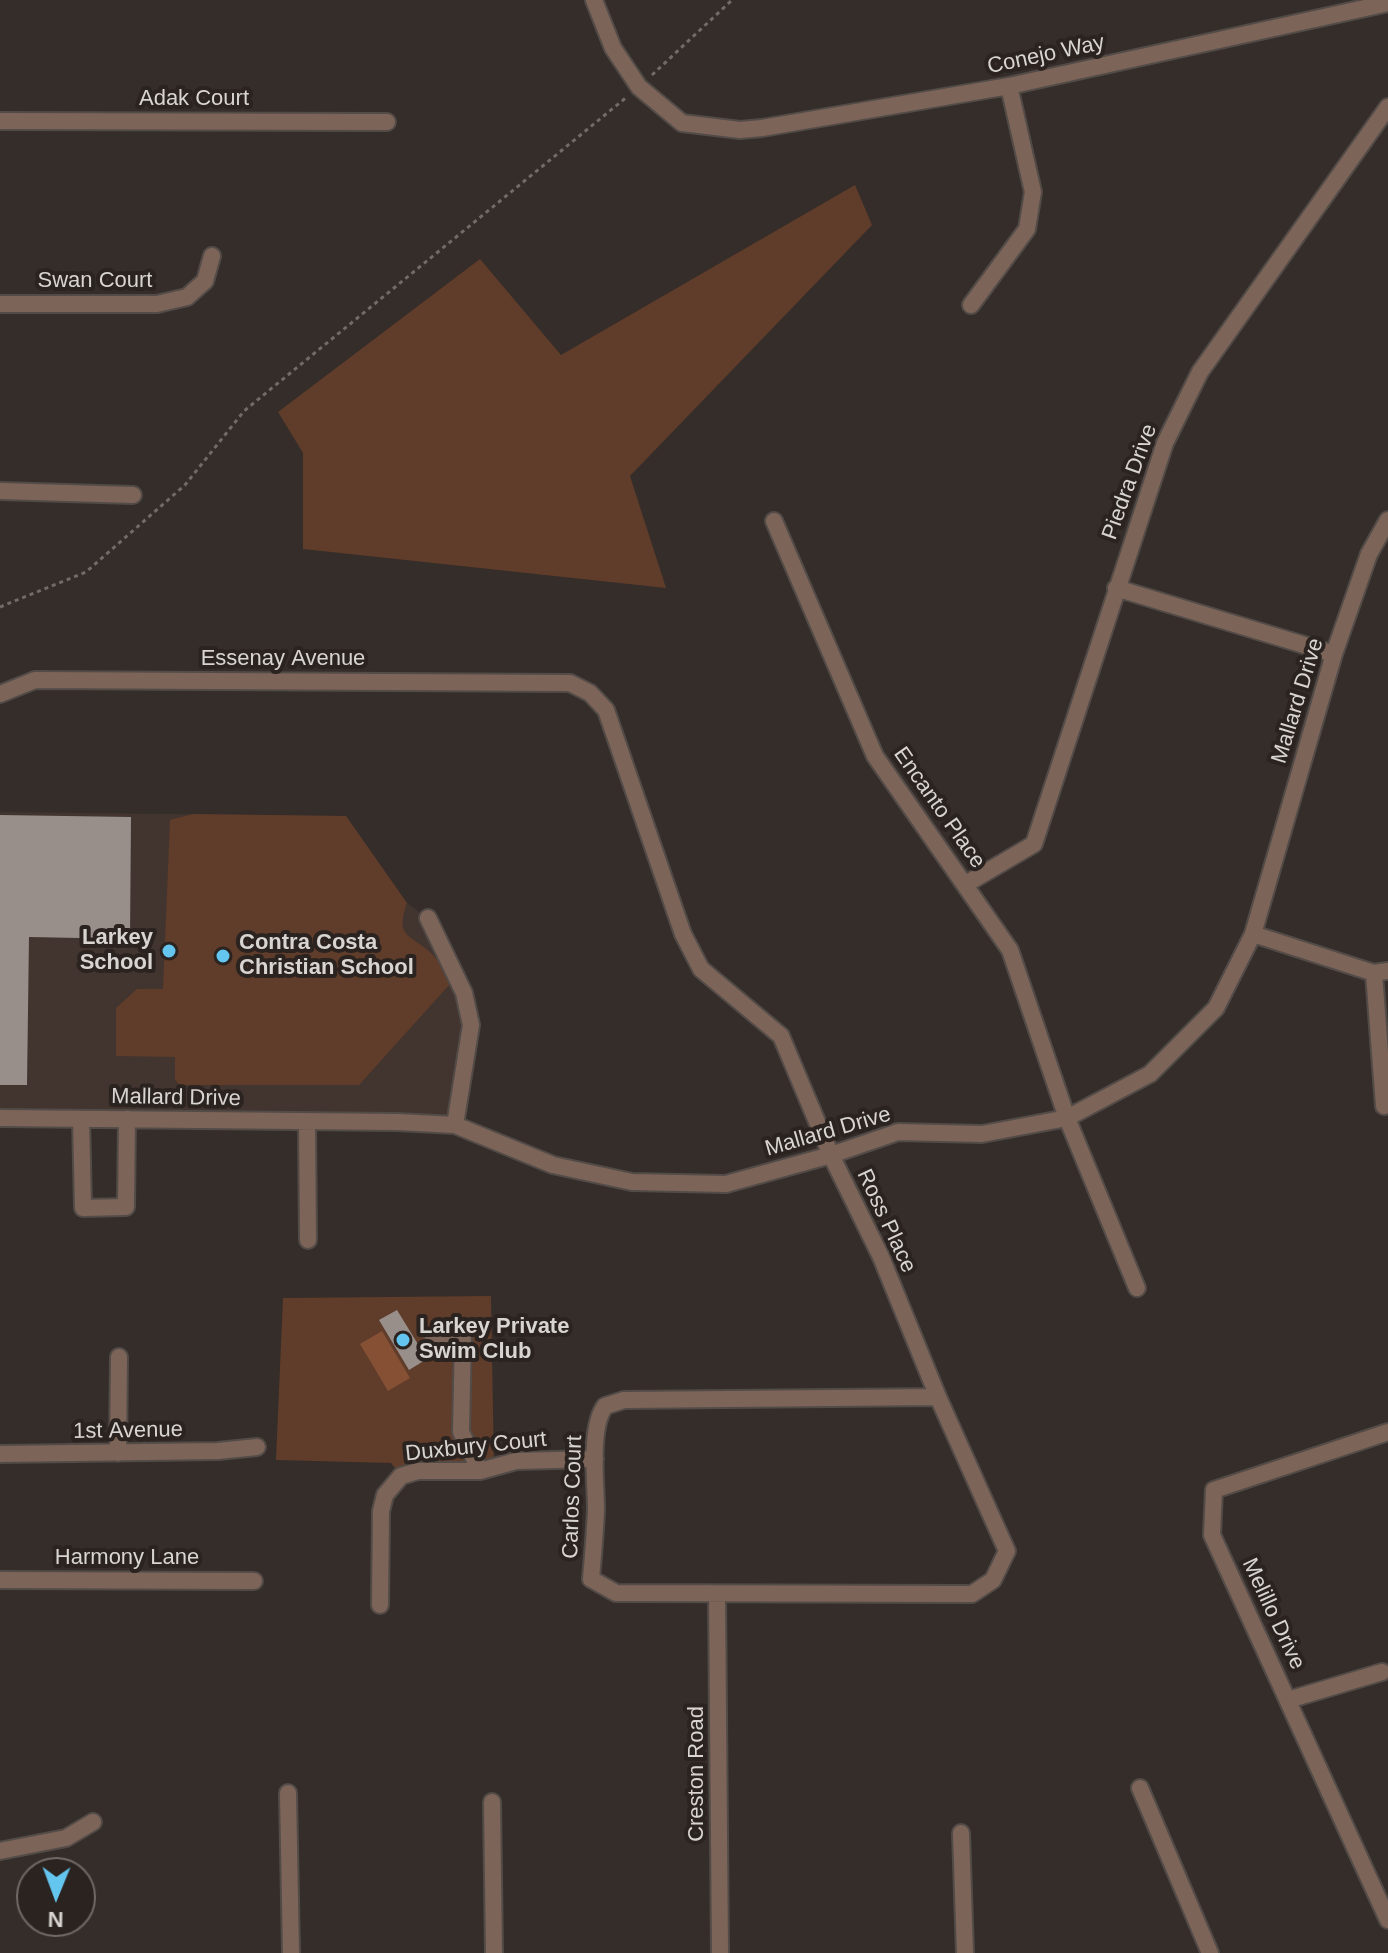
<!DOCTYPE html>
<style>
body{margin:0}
#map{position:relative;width:1388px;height:1953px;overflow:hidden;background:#342d29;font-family:Helvetica,sans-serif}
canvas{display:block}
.north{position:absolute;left:16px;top:1857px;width:80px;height:80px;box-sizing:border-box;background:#2a2320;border:2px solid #706a67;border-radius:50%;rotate:181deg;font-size:22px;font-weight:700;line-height:32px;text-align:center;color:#d8d4d1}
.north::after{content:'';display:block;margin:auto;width:28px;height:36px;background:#64c5ee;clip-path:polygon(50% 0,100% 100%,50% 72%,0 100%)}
</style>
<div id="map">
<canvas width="1388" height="1953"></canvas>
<div class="north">N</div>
</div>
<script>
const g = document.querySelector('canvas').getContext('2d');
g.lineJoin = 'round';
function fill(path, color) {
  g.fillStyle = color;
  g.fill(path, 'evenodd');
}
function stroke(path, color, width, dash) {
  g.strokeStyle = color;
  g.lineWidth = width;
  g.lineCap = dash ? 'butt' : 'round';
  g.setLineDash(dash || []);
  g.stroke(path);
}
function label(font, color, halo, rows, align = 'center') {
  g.font = font + ' Helvetica,sans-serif';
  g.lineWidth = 8;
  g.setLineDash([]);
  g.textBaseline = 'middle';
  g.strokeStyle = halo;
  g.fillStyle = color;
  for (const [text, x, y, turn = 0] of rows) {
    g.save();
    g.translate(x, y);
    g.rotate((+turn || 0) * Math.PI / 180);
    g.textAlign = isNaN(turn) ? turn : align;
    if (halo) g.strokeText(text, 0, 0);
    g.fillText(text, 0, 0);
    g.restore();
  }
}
const built = new Path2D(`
 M0 812 346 816 407 903 428 918 471 1025 455 1125 0 1118Z`);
const green = new Path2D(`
 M855 185 872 225 630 476 666 588 303 549V453L278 412 480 259 561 355Z
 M193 814 346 816 407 903C394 940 413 934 433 955 441 963 445 974 450 984L359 1085H180L175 1080V1057L116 1056V1008L137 989H163L170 820Z
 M491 1296 494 1466 401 1476 391 1463 276 1460 283 1298Z`);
const water = new Path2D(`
 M382 1331 410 1378 388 1391 360 1344Z`);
const building = new Path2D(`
 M0 815 131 817 130 939 29 937 27 1085H0Z
 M397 1310 427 1359 409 1370 379 1320Z`);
const path = new Path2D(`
 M652 75 732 0
 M0 607 86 572 185 485 244 411 628 96`);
const minor = new Path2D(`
 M594 0 613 48 639 87 682 123 740 130 762 128 1009 86 1388 3
 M0 121 387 122
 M0 304H157L187 297 205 281 212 256
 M971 305 1027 229 1033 192 1009 86
 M0 491 133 495
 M774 521 875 756 1010 950 1067 1118 1137 1288
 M1116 588 1334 654
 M0 694 35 680 570 683 590 693 606 710 683 934 701 969 781 1036 831 1155 881 1257 938 1397 1007 1551 993 1580 972 1594 616 1593 591 1579C593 1556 595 1533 596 1510 596 1483 589 1428 605 1406L624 1400 938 1397
 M966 884 1034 844 1165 443 1200 372 1388 107
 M428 918 464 993 471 1025 455 1125
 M1253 934 1374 973 1388 971
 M1374 973 1384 1106
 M0 1118 398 1122 455 1125 553 1165 632 1182 726 1184 831 1155 898 1132 982 1134 1067 1118 1150 1074 1216 1008 1253 934 1334 654 1369 554 1388 520
 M81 1119 83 1208 126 1207 127 1119
 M307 1121 308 1240
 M433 1336H463L461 1432 480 1471
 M1388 1432 1214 1490 1212 1535 1388 1920
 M118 1453 119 1357
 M0 1454 218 1451 257 1447
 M0 1580 254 1581
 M717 1594 720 1953
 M380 1605 381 1511 385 1495 401 1476 418 1471H480L516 1461 595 1459
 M1288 1700 1382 1672
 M1140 1788 1210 1953
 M288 1793 291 1953
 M492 1802 494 1953
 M961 1833 965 1953
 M0 1851 66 1838 93 1822`);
const markers = [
 [169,951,8,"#64c5ee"],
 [223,956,8,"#64c5ee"],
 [403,1340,8,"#64c5ee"]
];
const streetNames = [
 ["Conejo Way",1046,55,-12],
 ["Adak Court",194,99],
 ["Swan Court",95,281],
 ["Piedra Drive",1130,482,-70],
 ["Essenay Avenue",283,659],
 ["Mallard Drive",1298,701,-73],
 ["Encanto Place",939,808,55],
 ["Mallard Drive",176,1098,1],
 ["Mallard Drive",828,1132,-16],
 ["Ross Place",886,1221,65],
 ["1st Avenue",128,1431,-1],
 ["Duxbury Court",476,1447,-6],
 ["Carlos Court",573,1497,-88],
 ["Harmony Lane",127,1558],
 ["Melillo Drive",1273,1614,65],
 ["Creston Road",697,1774,-90]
];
const poiNames = [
 ["Larkey",153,938,"right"],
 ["School",153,963,"right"],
 ["Contra Costa",239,943],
 ["Christian School",239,968],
 ["Larkey Private",419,1327],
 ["Swim Club",419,1352]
];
fill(built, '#42342e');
fill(green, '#603c2a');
fill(water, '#855034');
fill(building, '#988f8b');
stroke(minor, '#524b47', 20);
stroke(path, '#726c69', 3, [4, 4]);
stroke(minor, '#7c6458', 16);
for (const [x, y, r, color] of markers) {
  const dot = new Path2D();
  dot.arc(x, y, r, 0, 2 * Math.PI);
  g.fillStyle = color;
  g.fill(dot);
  stroke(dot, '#2a2320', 3);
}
label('22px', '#d8d4d1', '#2a2320', streetNames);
label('bold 22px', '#d8d4d1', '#2a2320', poiNames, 'left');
</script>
